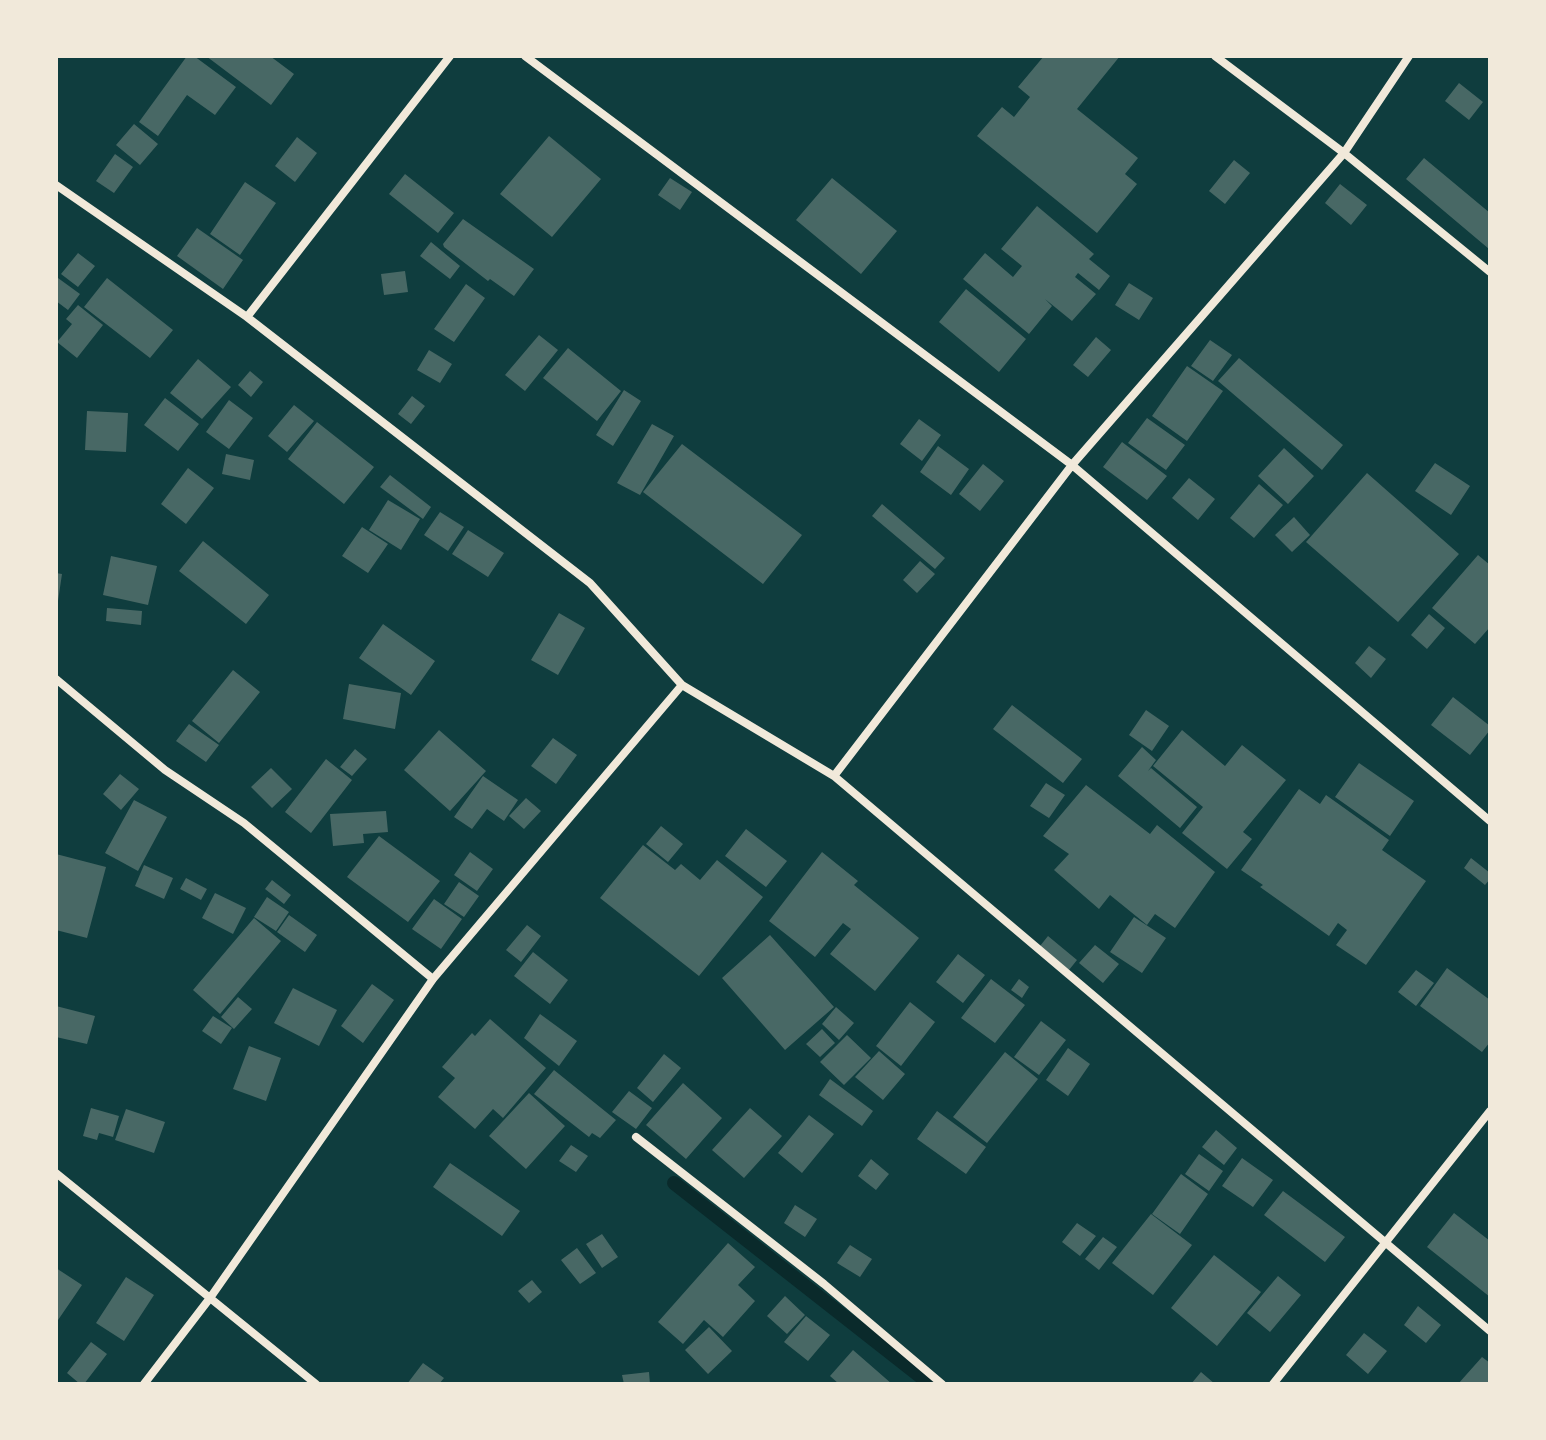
<!DOCTYPE html>
<style>
body{margin:0}
#map{position:relative;width:1546px;height:1440px;overflow:hidden;background:#0f3d3e;font-family:"Space Grotesk",sans-serif}
canvas{display:block}
.frame{position:absolute;inset:0;border:58px solid #f1e9da;pointer-events:none}
</style>
<div id="map">
<canvas width="1546" height="1440"></canvas>
<div class="frame"></div>
</div>
<script>
const g = document.querySelector('canvas').getContext('2d');
g.lineJoin = 'round';
function stroke(path, color, width, dash) {
  g.strokeStyle = color;
  g.lineWidth = width;
  g.lineCap = dash ? 'butt' : 'round';
  g.setLineDash(dash || []);
  g.stroke(path);
}
function fill(path, color) {
  g.fillStyle = color;
  g.fill(path, 'evenodd');
}
const stream = new Path2D(`
 M674 1183 930 1384`);
const building = new Path2D(`
 M187 56H194L236 87 215 115 187 95 158 136 139 122Z
 M206 56H270L294 74 271 105Z
 M1044 56H1120L1077 109 1138 158 1125 174 1137 184 1097 233 977 136 1002 107 1014 117 1030 97 1018 87Z
 M1459 83 1483 102 1469 120 1445 101Z
 M134 124 158 144 140 165 116 145Z
 M549 136 601 179 552 237 500 194Z
 M297 137 317 153 295 182 275 166Z
 M115 154 133 167 114 193 96 181Z
 M1424 158 1490 213 1489 249 1406 179Z
 M1234 160 1250 173 1225 204 1209 191Z
 M405 174 454 213 438 233 389 194Z
 M670 178 692 192 680 210 658 195Z
 M832 178 897 231 861 274 796 220Z
 M245 182 276 203 240 255 210 234Z
 M1340 184 1367 205 1351 225 1325 203Z
 M1037 206 1094 254 1089 259 1110 276 1099 290 1078 273 1075 277 1096 294 1072 321 1045 299 1052 306 1029 334 963 279 985 253 1013 277 1022 266 1001 249Z
 M463 219 534 269 514 296 490 279 488 281 444 247 443 244Z
 M197 228 243 260 223 289 177 256Z
 M431 242 460 266 450 279 420 256Z
 M78 253 95 266 78 287 61 274Z
 M405 271 408 292 384 295 381 274Z
 M58 278 80 294 68 310 56 301Z
 M107 278 173 330 150 358 84 307Z
 M1129 283 1153 298 1139 320 1115 305Z
 M466 284 485 298 454 342 434 329Z
 M966 289 1026 339 999 372 939 322Z
 M78 305 103 325 77 358 57 342 72 324 66 319Z
 M539 335 558 350 525 391 505 375Z
 M1096 337 1111 350 1088 377 1073 365Z
 M1210 340 1232 355 1213 381 1191 366Z
 M568 348 621 391 597 421 543 378Z
 M429 350 452 364 440 383 417 370Z
 M1239 358 1343 445 1322 470 1218 381Z
 M198 359 231 387 202 419 170 393Z
 M1187 366 1223 391 1187 441 1152 416Z
 M250 371 263 382 251 397 238 385Z
 M624 390 641 401 613 446 596 435Z
 M412 396 425 406 411 424 398 414Z
 M165 398 199 424 178 451 144 425Z
 M229 400 253 418 229 449 206 432Z
 M294 405 314 421 287 452 268 436Z
 M87 411 128 413 126 452 85 450Z
 M1147 418 1185 445 1166 470 1128 443Z
 M919 419 941 435 922 461 900 444Z
 M317 422 374 467 344 504 288 459Z
 M652 424 674 436 640 495 617 483Z
 M1122 442 1167 476 1147 500 1103 467Z
 M682 444 802 535 763 584 643 492Z
 M938 446 969 469 951 495 920 472Z
 M1284 448 1314 476 1288 504 1258 476Z
 M226 454 254 460 250 480 222 474Z
 M1435 463 1470 486 1451 515 1415 491Z
 M983 464 1004 481 980 511 959 494Z
 M188 468 214 488 186 524 161 504Z
 M1367 473 1459 554 1398 622 1306 542Z
 M390 475 431 507 423 519 380 487Z
 M1189 478 1215 499 1198 520 1172 498Z
 M1259 484 1283 505 1254 538 1230 518Z
 M388 500 420 519 401 550 369 530Z
 M882 504 945 558 935 569 872 516Z
 M440 512 464 527 448 551 424 535Z
 M1294 517 1310 535 1292 552 1275 535Z
 M362 527 388 544 368 573 342 556Z
 M468 530 504 553 488 577 452 554Z
 M203 541 269 595 246 624 179 571Z
 M1478 555 1490 565V627L1475 644 1432 608Z
 M111 556 157 566 148 605 103 595Z
 M920 561 935 574 917 593 903 580Z
 M56 573 62 574 58 601H56Z
 M107 608 142 611 141 625 106 621Z
 M559 613 585 628 558 675 531 660Z
 M1429 614 1445 628 1427 649 1411 635Z
 M383 624 435 661 411 695 359 658Z
 M1369 646 1386 659 1371 678 1355 663Z
 M233 670 260 692 219 743 192 721Z
 M349 684 401 693 395 729 343 719Z
 M1453 697 1490 726V730L1470 755 1431 725Z
 M1012 705 1082 759 1063 783 993 729Z
 M1146 710 1169 726 1152 751 1129 735Z
 M189 724 219 745 206 762 176 741Z
 M439 730 486 771 450 811 404 770Z
 M1182 730 1225 766 1242 745 1286 780 1243 832 1252 839 1227 869 1182 833 1203 807 1153 766Z
 M553 738 577 755 556 784 531 766Z
 M1142 747 1156 760 1148 771 1151 768 1197 807 1180 828 1118 776Z
 M355 749 367 759 352 776 340 767Z
 M326 759 352 780 311 833 285 812Z
 M1359 763 1414 801 1390 836 1335 797Z
 M271 768 292 789 272 808 251 787Z
 M120 774 139 789 121 810 103 794Z
 M483 776 518 800 504 821 487 809 472 829 454 817Z
 M1046 783 1065 795 1049 818 1030 806Z
 M1086 785 1150 834 1157 825 1215 872 1175 928 1155 914 1147 925 1110 895 1099 909 1054 870 1069 854 1043 836Z
 M1299 789 1320 804 1326 795 1389 840 1382 850 1426 881 1366 965 1336 945 1347 930 1338 923 1329 936 1260 887 1263 885 1241 870Z
 M526 798 541 811 524 829 509 816Z
 M134 800 167 817 138 871 105 853Z
 M386 811 388 832 363 834 364 843 333 846 330 814Z
 M661 826 683 844 668 862 646 844Z
 M746 829 787 861 766 887 725 856Z
 M379 836 440 881 408 922 347 877Z
 M643 845 675 870 681 864 700 880 717 860 763 897 699 976 600 898Z
 M470 852 493 869 477 891 454 875Z
 M822 852 858 881 854 885 919 938 875 991 830 954 851 929 843 923 815 957 769 921Z
 M56 854 106 867 87 938 56 930Z
 M1471 858 1490 873V879L1485 885 1464 868Z
 M144 865 173 878 164 899 135 886Z
 M186 878 207 889 201 900 180 889Z
 M272 880 291 895 284 904 265 889Z
 M459 882 479 896 464 917 444 904Z
 M215 893 246 908 233 934 202 918Z
 M267 897 289 912 276 931 254 917Z
 M434 899 462 919 441 949 412 929Z
 M289 915 317 935 305 952 277 932Z
 M1134 917 1166 938 1142 973 1110 952Z
 M254 918 281 941 220 1014 193 990Z
 M527 925 541 936 521 962 506 950Z
 M770 935 834 1007 785 1050 722 978Z
 M1048 936 1077 960 1069 970 1040 946Z
 M1095 945 1119 964 1103 983 1079 963Z
 M533 952 568 980 550 1004 514 976Z
 M958 954 985 975 963 1003 936 982Z
 M1447 968 1490 1000V1042L1482 1052 1420 1006Z
 M1416 970 1434 983 1416 1006 1398 992Z
 M991 979 1025 1005 995 1043 961 1018Z
 M1019 979 1029 987 1022 998 1011 990Z
 M372 984 394 1000 363 1043 341 1026Z
 M293 988 337 1010 319 1046 274 1023Z
 M238 997 252 1009 234 1029 221 1017Z
 M910 1002 935 1022 901 1066 876 1046Z
 M56 1006 95 1016 87 1044 56 1037Z
 M836 1007 854 1023 839 1040 822 1024Z
 M540 1014 577 1041 559 1066 524 1038Z
 M213 1016 232 1028 221 1044 202 1031Z
 M490 1019 546 1068 503 1118 493 1109 475 1129 438 1097 455 1078 442 1067 472 1033 475 1036Z
 M1041 1021 1066 1040 1039 1075 1014 1057Z
 M822 1029 835 1043 820 1057 806 1044Z
 M847 1035 871 1058 844 1085 820 1062Z
 M249 1046 281 1058 266 1101 233 1089Z
 M1068 1048 1090 1064 1068 1096 1046 1080Z
 M879 1051 905 1074 883 1100 855 1077Z
 M1005 1052 1038 1079 987 1143 953 1117Z
 M664 1054 681 1068 653 1102 637 1088Z
 M554 1070 616 1120 600 1138 592 1133 589 1137 534 1094Z
 M830 1079 873 1111 862 1126 819 1095Z
 M683 1083 722 1118 686 1159 646 1125Z
 M629 1091 652 1108 636 1129 612 1112Z
 M529 1093 565 1126 526 1169 489 1136Z
 M91 1108 119 1116 113 1137 99 1133 97 1140 83 1136Z
 M750 1108 782 1136 744 1178 712 1150Z
 M126 1109 165 1122 154 1153 115 1140Z
 M937 1111 986 1147 966 1174 917 1139Z
 M809 1115 834 1134 802 1173 778 1153Z
 M1216 1130 1237 1148 1224 1165 1202 1147Z
 M571 1145 588 1156 576 1172 559 1161Z
 M1199 1154 1223 1171 1209 1191 1185 1174Z
 M1242 1158 1273 1180 1253 1207 1222 1186Z
 M871 1159 889 1174 876 1190 858 1176Z
 M450 1163 520 1211 502 1236 433 1187Z
 M1181 1174 1208 1194 1180 1234 1152 1214Z
 M1283 1191 1345 1237 1325 1262 1264 1215Z
 M795 1205 817 1219 805 1237 784 1223Z
 M1454 1213 1490 1241V1297L1427 1247Z
 M1151 1214 1192 1245 1153 1295 1112 1263Z
 M1077 1223 1096 1236 1080 1256 1062 1242Z
 M602 1234 618 1257 602 1268 586 1244Z
 M1103 1237 1117 1247 1099 1270 1085 1259Z
 M728 1243 755 1267 738 1285 755 1301 723 1337 704 1320 683 1344 658 1322Z
 M850 1245 872 1259 860 1277 837 1263Z
 M577 1248 596 1273 580 1284 561 1260Z
 M1214 1255 1261 1292 1217 1346 1171 1308Z
 M56 1268 82 1285 56 1323Z
 M1278 1276 1301 1295 1270 1332 1247 1313Z
 M126 1277 154 1295 124 1341 96 1323Z
 M532 1280 542 1292 529 1303 518 1291Z
 M785 1296 805 1315 787 1334 767 1316Z
 M1418 1306 1441 1325 1426 1343 1404 1325Z
 M806 1316 830 1335 808 1361 784 1342Z
 M709 1327 732 1351 708 1374 685 1350Z
 M1364 1333 1387 1351 1368 1374 1346 1355Z
 M91 1342 107 1354 84 1384H80L67 1373Z
 M853 1350 892 1384H839L830 1376Z
 M1482 1357 1490 1363V1384H1458Z
 M423 1363 444 1378 439 1384H407Z
 M649 1372 650 1384H624L622 1375Z
 M1201 1372 1215 1384H1191Z`);
const minor = new Path2D(`
 M525 56 1072 465 1490 821
 M1215 56 1344 153 1490 272
 M56 185 247 317 590 583 682 685
 M247 317 450 56
 M56 679 165 770 244 823 433 979
 M834 776 1072 465 1344 153 1409 56
 M636 1137 824 1284 942 1384
 M56 1173 316 1384
 M144 1384 210 1298 433 979 682 685 834 776 1490 1331
 M1273 1384 1490 1111`);
stroke(stream, '#0a2a2b', 14);
fill(building, '#486865');
stroke(minor, '#f1e9da', 8);
</script>
